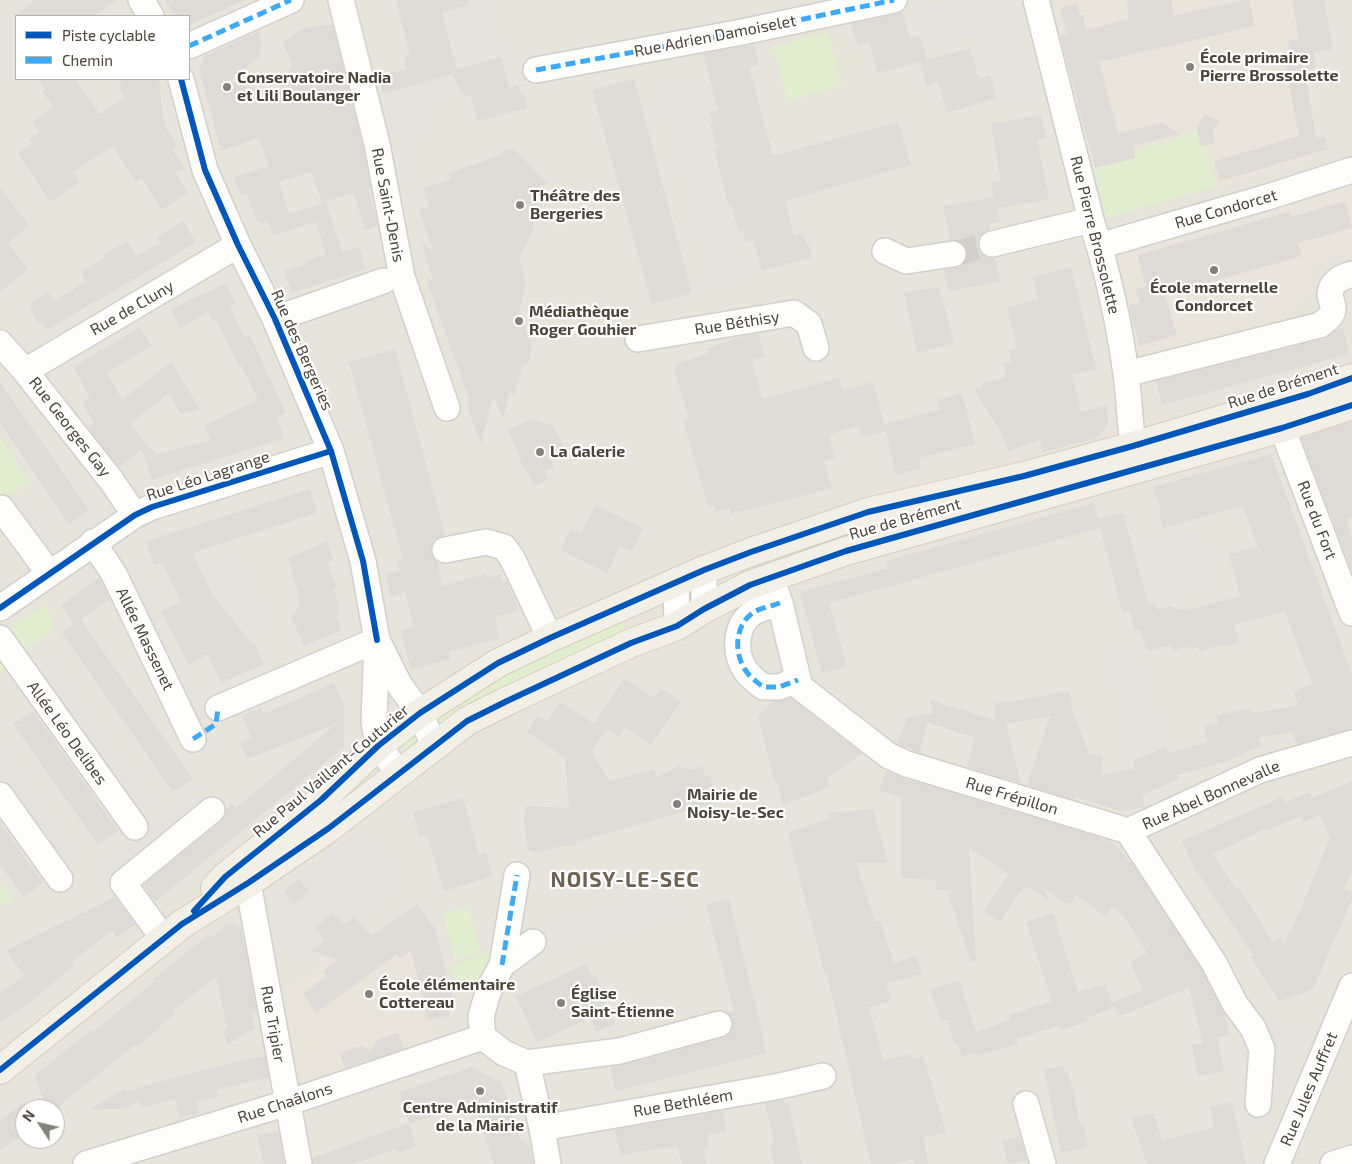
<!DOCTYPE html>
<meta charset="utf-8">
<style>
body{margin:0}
#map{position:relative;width:1352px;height:1164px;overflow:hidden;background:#f4f2ee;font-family:"Exo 2",sans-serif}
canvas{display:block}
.legend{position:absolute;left:15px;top:15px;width:175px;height:65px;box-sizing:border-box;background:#fff;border:1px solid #b7b4b0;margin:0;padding:6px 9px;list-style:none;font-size:15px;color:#4b4439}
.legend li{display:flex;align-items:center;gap:10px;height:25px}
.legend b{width:25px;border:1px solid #b7b4b0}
.north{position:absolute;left:15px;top:1099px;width:50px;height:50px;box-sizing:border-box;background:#fff;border:1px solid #b7b4b0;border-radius:50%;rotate:305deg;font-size:14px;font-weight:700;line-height:20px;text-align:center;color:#4b4439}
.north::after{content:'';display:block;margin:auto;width:18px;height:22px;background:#868178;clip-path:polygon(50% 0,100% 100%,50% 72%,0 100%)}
</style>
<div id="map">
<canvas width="1352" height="1164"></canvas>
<ul class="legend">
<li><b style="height:6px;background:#0057b8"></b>Piste cyclable</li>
<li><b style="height:6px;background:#3fa9f5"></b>Chemin</li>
</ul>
<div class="north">N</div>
</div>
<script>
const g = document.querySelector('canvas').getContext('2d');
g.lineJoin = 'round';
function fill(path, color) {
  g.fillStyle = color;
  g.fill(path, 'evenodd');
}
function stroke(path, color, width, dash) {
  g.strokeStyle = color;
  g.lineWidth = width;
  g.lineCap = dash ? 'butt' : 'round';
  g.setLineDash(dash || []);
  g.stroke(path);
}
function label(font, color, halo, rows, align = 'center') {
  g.font = font + ' "Exo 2",sans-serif';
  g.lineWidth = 4.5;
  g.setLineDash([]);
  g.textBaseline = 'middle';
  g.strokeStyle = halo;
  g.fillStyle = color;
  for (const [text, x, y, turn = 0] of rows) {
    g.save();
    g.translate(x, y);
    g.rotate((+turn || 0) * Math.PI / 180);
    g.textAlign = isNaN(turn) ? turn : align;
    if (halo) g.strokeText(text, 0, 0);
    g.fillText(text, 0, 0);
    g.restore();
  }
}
const residential = new Path2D(`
 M0 0H1352V1164H0ZM16 16H189V79H16ZM25 1109H55V1139H25Z`);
const education = new Path2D(`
 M1073 0H1304L1319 156 1217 186 1198 130 1093 168 1054 4Z
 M1352 187V250L1304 264 1310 284 1286 324 1137 361 1118 276 1123 274 1121 266 1128 253Z
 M417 904 436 930 454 1004 448 1016 439 1018V1020L428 1023 435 1035 433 1040 309 1082 296 1074 282 1000 289 987 353 950Z`);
const green = new Path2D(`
 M828 32 842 85 788 101 773 47Z
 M1198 130 1217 186 1107 218 1093 168Z
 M0 437 29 482 0 501Z
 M45 604 52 622 50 633 0 671V636Z
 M620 615 627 633 440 726 436 724 434 711Z
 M413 727 417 738 414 746 405 749 394 743Z
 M372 770 378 776 351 794 352 791 351 786Z
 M0 881 13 900 0 905Z
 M468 907 480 953 455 960 443 914Z
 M492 951 470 991 458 992 452 965Z`);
const parking = new Path2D(`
 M452 0H485L499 51 459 62 446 18 454 14Z
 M948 0H1014L1036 96 1007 102 999 66 985 65 978 35 929 46 920 6Z
 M446 73 450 95 416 105 420 129 392 135 383 95 413 86Z
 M690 82 741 276 716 284 664 88Z
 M402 138 414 174 396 179 384 144Z
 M21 495 54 543 39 553 7 505Z
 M1197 529 1212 585 1156 602 1142 545Z
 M235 557 267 627 256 634 219 599 203 571Z
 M134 565 217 746 203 752 119 571Z
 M1131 648 1163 744 1132 762 1113 653Z
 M51 661 150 803 136 813 37 671Z
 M0 747 76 857 61 867 0 779Z
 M202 789 210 800 111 878 102 868Z
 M359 828 402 878 346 927 334 913 316 930 325 941 302 961 270 924 280 916 270 904Z
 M669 889 676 914 562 949 555 923Z
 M1264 1021 1290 1025 1307 1034 1267 1125 1258 1127 1254 1124 1241 1036Z
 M613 1130 621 1164H563L558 1143Z`);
const building = new Path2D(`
 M35 0H116L95 16H14Z
 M165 0H245L189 25V16H176Z
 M396 0H469V5L442 12 457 69 501 57 509 87 519 85 521 95H524L527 108 478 121 470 95 464 97 463 93H461L452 74 383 94 378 76 406 69 404 58 410 56Z
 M1127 0H1171L1174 16 1243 0H1249L1255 26 1099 62 1118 133 1163 123 1180 134 1133 146 1135 158 1095 168 1060 35 1067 34 1060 8 1077 4 1080 15H1083L1086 30 1129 19Z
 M1292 0H1324L1333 49 1314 52 1316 68 1305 70 1316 138 1325 136 1328 149 1220 181 1214 161 1299 136 1285 62 1292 61 1288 41 1299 39Z
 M902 12 910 38 920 36 927 60 970 48 979 79 990 76 997 98 947 113 938 82 926 86 920 62 878 73 869 42 858 46 851 24 897 14Z
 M332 24 363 147 371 188H368L378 226 365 230 354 193 322 202 311 172 279 182 289 214 326 202 342 252 359 247 366 269 292 293 284 271 306 264 305 261 326 254 316 222 273 235 268 221 261 224 260 222H257L247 193 241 195 234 177 269 166 259 138 221 151 199 68 205 56 259 31 261 47 259 57 229 81 267 92 281 88 292 63 283 44 295 33 308 27Z
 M754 44 759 64 749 67 773 156 898 122 911 165 785 201 794 236 803 233 806 244 808 243 812 257 762 271 753 239 745 242 743 231 739 232 731 206H729L714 148 717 147 710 123H713L709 112 718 110 703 54Z
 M38 79H75L100 114 125 97 118 87 122 85 119 79H159L163 117 166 123 164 125 177 146 172 149 184 168 176 173 188 193 161 210 142 178 136 182 113 146 73 172 80 182 50 202 18 153 33 143 29 139 39 132 32 122 53 107 42 91 45 89Z
 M634 79 692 293 652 304 592 90Z
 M1205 114 1219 121 1213 131 1215 143 1201 146 1197 128Z
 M1041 115 1046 138 1037 140 1049 199 997 209 996 202 1000 222 989 224 990 230 982 234 978 240V247L982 254 988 258H995L1000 282 949 291 944 270 962 266 966 260 967 252 965 245 959 241 950 240 943 206 994 197 991 183 1001 181 991 124Z
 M511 149 517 152 548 184 537 187 542 208 535 209 532 233 519 259 526 281 519 312 532 346 528 364 522 366 515 394 509 393 503 419 493 396 481 444 466 403 470 401 427 282 433 280 422 244 433 250 419 210 429 207 423 188 451 179 449 173 501 155 504 151Z
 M0 188 29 225 8 243 28 269 0 292Z
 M1345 201 1352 228 1298 243 1302 256 1165 295 1177 335 1139 346 1129 305 1140 302 1136 289 1146 286 1137 255 1289 212 1291 217Z
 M183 221 196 243 47 330 42 322 39 323 30 308 32 306 30 303 48 292 54 301 86 282 81 272 105 258 103 255 127 241 136 256 160 243 157 237Z
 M1071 267 1096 369 1072 374 1081 412 1107 405 1108 423 1098 438 1089 440 1042 452 1040 440 1008 451 1001 432 974 390 982 388 981 384 1006 377 1003 363 1011 362 1009 351 1017 349 1007 307 1038 300 1033 277Z
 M226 283 236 304 230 306 244 337 250 335 286 413 277 417 284 438 152 480 142 449 119 467 88 428 94 423 82 402 90 397 73 367 140 327 151 346 107 373 122 400 171 362 200 409 181 414 169 393 130 424 156 455 210 440 205 425 258 400 241 365 239 366 216 319 213 321 207 312 180 329 171 309Z
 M939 287 954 343 917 353 904 292Z
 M1343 328 1349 354 1162 405 1156 381 1324 339 1337 330Z
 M758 334 765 357 752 360 762 399 839 378 843 390 873 382 884 424 940 409 938 400 962 393 975 444 919 458 921 468 896 475 886 431 861 437 859 425 829 435 835 458 824 461 832 488 731 514 730 508 715 512 714 505 708 506 698 472 683 420 689 418 674 370 678 363 708 354 707 348 740 337Z
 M395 349 445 535 433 540 431 552 434 559 437 561 442 586 486 574 487 578 501 574 502 582 507 581 519 610 495 617 499 638 449 652 450 659 411 670 401 631 414 627 405 592 391 597 385 574 400 570 397 560 403 559 349 362Z
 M0 382 89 510 69 524 0 423Z
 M532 419 553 426 566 450 550 458 554 467 545 471 549 479 534 486 526 469H524L508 430Z
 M1352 421V517L1346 520 1352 537V572L1301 438Z
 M1271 454 1352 675V729L1297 744 1292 732 1259 738 1261 747 1244 752V754L1231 758V760L1177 775 1179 779 1142 795 1145 807 1122 811 1075 797 1074 800 1027 785 1050 716 1006 724 1021 783 967 767 975 738 927 722 920 753 897 744 907 718 934 713 930 700 995 720V703L1014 701 1069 691 1073 712 1089 754 1103 756 1101 775 1135 769 1133 761 1166 747 1168 753 1208 742 1204 727 1218 723 1216 716 1244 709 1245 711 1251 710 1252 713 1298 706 1294 691 1312 684 1285 612 1234 625 1239 643 1225 647 1224 645 1216 646 1199 651V648H1188V646L1173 651 1171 645 1148 651 1147 647 1146 648 1144 639H1142L1139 630 1135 631 1130 611 1124 612 1122 610 1100 528 829 603 847 666 822 673 800 592 888 568 886 561 1094 503 1098 519 1123 513 1148 603 1155 602 1157 610 1170 606 1178 610 1186 608 1187 610 1240 596 1229 554 1258 547 1243 506 1163 528 1159 513 1161 506 1158 504 1159 499 1156 498 1153 487Z
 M310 489 317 513 192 553 212 594 253 645 255 644 264 664 221 683 208 654 189 665 161 612 181 601 162 563 154 565 146 541Z
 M595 505 643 528 632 551 620 546 607 573 560 550 571 528 581 533Z
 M327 541 333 559 327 562 337 587 333 589 340 606 337 607 340 614 336 616 342 630 304 646 291 616 295 614 300 602 297 595 299 594 290 573 293 571 288 558Z
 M99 578 110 599 81 620 193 779 173 792 62 633 74 624 61 605Z
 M625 678 654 698 661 688 681 702 651 745 625 727 619 737 607 729 592 751 609 781 654 770 656 777 679 766 690 770 703 766 705 776 710 775 717 802 576 842V844L562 847 561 846 538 852H532L528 849 527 844 524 820 526 806 569 808 565 758 527 732 538 716 547 722 561 702 594 724Z
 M334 683 344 705V747L155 902 143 885 221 821 225 816 226 808 232 804 236 808 336 724 247 759 240 743 251 738 242 716 261 708 263 714Z
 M791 698 862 753 837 772 826 778 830 787 783 805 777 782H775L758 717 773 701Z
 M33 711 118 831 98 845 13 724Z
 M886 771 903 778 1096 836 1115 845 1133 865 1202 970 1224 1014 1230 1035 1217 1037 1224 1071 1198 1076 1192 1045 1203 1043 1189 988 1120 1016 1113 1006V1008L1088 1017 1089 1021 1060 1030 1058 1026 1016 1039 1018 1044 977 1056 976 1052 962 1056 957 1042 954 1043 947 1020 941 1021 930 990 959 980 976 1032 1010 1020 1009 1015 1052 1001 1026 922 1053 913 1078 992 1106 984 1111 1003 1143 990 1130 962 1147 953 1126 919 1113 906 1105 916 1076 895 1069 906 1045 889 1048 900 1026 886 1018 896V894L1000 922 984 911 1009 874 969 848 976 961 971 962 948 894 955 891 936 890V880L901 878V798L879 790Z
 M1352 781V871L1344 889 1352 892V900L1314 987 1310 991 1279 1001 1250 956 1253 955 1194 867 1182 841 1282 797 1284 803 1310 792 1313 798ZM1320 815 1330 838 1292 929 1289 932 1282 948V936L1273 942 1239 888 1236 890 1213 854 1265 829 1266 831 1300 816 1303 823Z
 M463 798 479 855 486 853 493 876 444 891 427 835 420 837 413 812Z
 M873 809 888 863H856L875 921 880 920 894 963 916 956 922 974 886 983 891 1001 869 1007 883 1060 911 1054 912 1059 923 1056 946 1132 924 1138 928 1164H914L913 1159 893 1164H871L827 974 825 975 789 838V832L829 819 827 813Z
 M0 823 43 883 23 897 0 864Z
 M299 879 309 891 294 904 284 891Z
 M115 897 136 924 117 938 112 930 72 962 74 965 37 997 0 1023V993L24 976 6 950Z
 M729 899 763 1034H762L766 1053 616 1091 610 1067 624 1065 723 1038 730 1034 733 1027V1021L728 1012 734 1011 706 905Z
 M417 904 436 930 454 1004 448 1016 428 1020 411 950 400 958 397 954 316 1013 303 994 327 976 323 971 338 960 312 951 325 940 315 928 333 912 344 925 354 917 372 936Z
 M227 924H235L241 927 257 1011 252 1013 255 1028 227 1045 224 1030 227 1028 216 976 173 1011 175 1014 160 1026 161 1027 136 1048 135 1045 55 1109H47L34 1076 91 1030 93 1032 131 1001 154 982 152 980 197 944 208 935 211 938Z
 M586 964 592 977 596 976 605 995 602 996 615 1024 597 1032 590 1018 537 1042 516 996Z
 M398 1033 404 1049 345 1068 340 1053 361 1046 371 1051 377 1040Z
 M265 1056 269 1077 216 1090 218 1096 196 1102 199 1113 180 1118 175 1099 142 1108 140 1101 124 1109H91L125 1088 127 1091 210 1068Z
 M1064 1066 1065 1073H1068L1072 1089 1073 1088 1080 1124 1083 1123 1088 1147 1061 1153 1044 1069Z
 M472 1067 502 1083 521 1140 528 1145 533 1164H494L477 1115 461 1106 409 1124 416 1146 398 1153 396 1149 353 1164H313L312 1158 409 1123 399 1092Z
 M782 1100 789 1105 802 1164H774L770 1144 774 1143 765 1103Z
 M25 1101V1132L0 1150V1121Z
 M1232 1102 1246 1164H1147L1131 1118 1154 1113 1162 1140 1214 1127 1210 1107Z
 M723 1111 726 1132 707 1135 709 1148 704 1149 706 1164H682L677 1146 621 1155 614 1130Z
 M278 1131 284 1164H264L257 1135Z
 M1020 1136 1027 1160 1008 1164 1002 1140Z`);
const minorTunnel = new Path2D(`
 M953 254 992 244`);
const minor = new Path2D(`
 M141 0 151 16
 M341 0 377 144 402 277 447 408
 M1036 0 1091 220C1107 269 1119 322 1126 374 1129 398 1130 422 1133 446L1149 459
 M189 46 291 0
 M536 70 742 32 894 0
 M181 79 205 170 238 245 275 319 331 451 363 561 377 640 374 722 378 746 399 773
 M992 244 1091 220
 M1099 246 1271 196 1352 170
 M885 251 906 261 953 254
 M275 319 383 281
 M638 339 794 313 809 324 816 348
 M0 343 25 371 111 480 135 515
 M25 371 238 245
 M1126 374 1320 325C1325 321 1332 317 1333 310 1334 305 1330 299 1330 294 1331 281 1342 277 1352 274
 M1282 428 1352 613
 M1 508 49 573
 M93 542 114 574 193 739
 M445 550 486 542 504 547 512 558 550 638
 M704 570V609
 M771 578 780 603 800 687 889 756 907 764 1128 831 1214 963 1235 1004 1253 1028 1262 1049 1258 1104
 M676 582 677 626
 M780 603C772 606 761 608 754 612 735 624 733 653 746 671 750 677 757 682 763 687H779L798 680
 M0 608 135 515 152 507 331 451
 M0 638 135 827
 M378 642 400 686 420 713 434 746
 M218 708 377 640
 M0 795 60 879
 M1128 831 1260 770 1352 743
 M248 883 299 1164
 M164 939 123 883 212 810
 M502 965 517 875
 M527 1063 620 1051 719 1024
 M527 1063 504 1053 483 1037 481 1016 489 989 502 965 533 942
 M527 1063 542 1128 548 1164
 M1026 1104 1043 1164
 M542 1128 780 1086 823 1076
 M86 1164 287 1103 483 1037
 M1277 1164 1352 986
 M1333 1164 1352 1158`);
const major = new Path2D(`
 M215 888 225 877 321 800 378 746 420 713 498 663 550 638 704 570 751 552 868 512 1024 476 1133 446 1308 394 1352 378
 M0 1070 182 924 248 883 329 828 467 721 507 701 631 643 677 626 704 609 750 585 846 551 1282 428 1352 405`);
const quiet = new Path2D(`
 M189 46 291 0
 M536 70 742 32 894 0
 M780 603C772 606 761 608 754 612 735 624 733 653 746 671 750 677 757 682 763 687H779L798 680
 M193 739 216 724 218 708
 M502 965 517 875`);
const cycleway = new Path2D(`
 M181 79 205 170 238 245 275 319 331 451 363 561 377 640
 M0 608 135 515 152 507 331 451
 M194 911 225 877 321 800 378 746 420 713 498 663 550 638 704 570 751 552 868 512 1024 476 1133 446 1308 394 1352 378
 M0 1070 182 924 248 883 329 828 467 721 507 701 631 643 677 626 704 609 750 585 846 551 1282 428 1352 405`);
const markers = [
 [1190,67,5,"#868178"],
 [227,87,5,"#868178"],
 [520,205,5,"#868178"],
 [1214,270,5,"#868178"],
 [519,321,5,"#868178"],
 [540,452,5,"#868178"],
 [677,804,5,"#868178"],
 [369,994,5,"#868178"],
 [561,1003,5,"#868178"],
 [480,1091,5,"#868178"]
];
const streetNames = [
 ["Rue Adrien Damoiselet",715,36,-11],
 ["Rue Saint-Denis",388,205,79],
 ["Rue Condorcet",1226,209,-16],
 ["Rue Pierre Brossolette",1095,235,76],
 ["Rue de Cluny",132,308,-30],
 ["Rue Béthisy",737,323,-9],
 ["Rue des Bergeries",302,350,66],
 ["Rue de Brément",1283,386,-18],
 ["Rue Georges Gay",70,427,52],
 ["Rue Léo Lagrange",208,476,-18],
 ["Rue de Brément",905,519,-16],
 ["Rue du Fort",1317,520,69],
 ["Allée Massenet",145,639,64],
 ["Allée Léo Delibes",67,733,54],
 ["Rue Paul Vaillant-Couturier",331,771,-40],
 ["Rue Abel Bonnevalle",1211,795,-24],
 ["Rue Frépillon",1012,796,17],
 ["Rue Tripier",273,1024,80],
 ["Rue Jules Auffret",1309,1089,-67],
 ["Rue Chaâlons",285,1103,-18],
 ["Rue Bethléem",683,1103,-10]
];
const poiNames = [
 ["École primaire",1200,58],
 ["Pierre Brossolette",1200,76],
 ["Conservatoire Nadia",237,78],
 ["et Lili Boulanger",237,96],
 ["Théâtre des",530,196],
 ["Bergeries",530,214],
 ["École maternelle",1214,288,"center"],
 ["Condorcet",1214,306,"center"],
 ["Médiathèque",529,312],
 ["Roger Gouhier",529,330],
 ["La Galerie",550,452],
 ["Mairie de",687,795],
 ["Noisy-le-Sec",687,813],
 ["École élémentaire",379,985],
 ["Cottereau",379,1003],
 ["Église",571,994],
 ["Saint-Étienne",571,1012],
 ["Centre Administratif",480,1108,"center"],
 ["de la Mairie",480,1126,"center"]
];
const districtNames = [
 ["NOISY-LE-SEC",625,880]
];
fill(residential, '#e7e4dc');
fill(education, '#eae5da');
fill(green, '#e1eecf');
fill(parking, '#e6e3df');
fill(building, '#dedbd6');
stroke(minorTunnel, '#d2cfca', 25, [25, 12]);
stroke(minor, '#d2d0cb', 28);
stroke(major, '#d6cebb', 30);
stroke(minor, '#fdfdfc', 25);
stroke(major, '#f2efe6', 28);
stroke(quiet, '#3fa9f5', 5, [10, 5]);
stroke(cycleway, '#0057b8', 6);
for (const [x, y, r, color] of markers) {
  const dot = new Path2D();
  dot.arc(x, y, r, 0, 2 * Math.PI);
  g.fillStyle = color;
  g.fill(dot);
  stroke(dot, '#fff', 2);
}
label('16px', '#4b4439', '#fff', streetNames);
label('bold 16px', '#4b4439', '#fff', poiNames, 'left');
g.letterSpacing = '1px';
label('bold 21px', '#6e6250', '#fff', districtNames);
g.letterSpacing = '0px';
</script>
